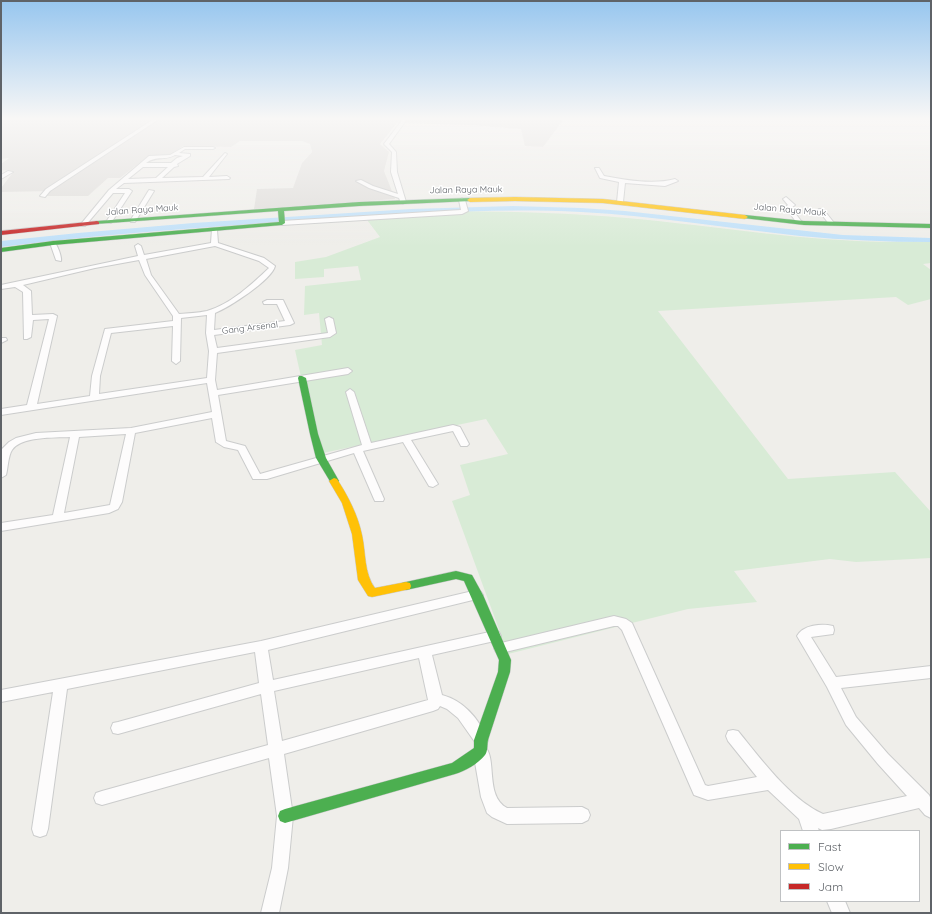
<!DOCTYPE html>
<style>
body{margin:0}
#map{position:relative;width:932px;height:914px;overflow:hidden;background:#efeeea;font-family:Quicksand,sans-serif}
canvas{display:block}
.frame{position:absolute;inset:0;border:2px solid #5f6368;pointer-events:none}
.legend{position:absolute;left:780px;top:830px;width:140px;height:72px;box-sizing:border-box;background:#fff;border:1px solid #bfc1c3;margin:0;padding:5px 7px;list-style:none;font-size:12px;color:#5f6368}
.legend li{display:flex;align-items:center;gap:8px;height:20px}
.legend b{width:20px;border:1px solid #bfc1c3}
</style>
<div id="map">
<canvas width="932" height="914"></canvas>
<div class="frame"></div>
<ul class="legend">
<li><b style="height:5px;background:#4caf50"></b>Fast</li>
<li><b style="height:5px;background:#ffc107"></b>Slow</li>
<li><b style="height:5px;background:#c62828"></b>Jam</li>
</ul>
</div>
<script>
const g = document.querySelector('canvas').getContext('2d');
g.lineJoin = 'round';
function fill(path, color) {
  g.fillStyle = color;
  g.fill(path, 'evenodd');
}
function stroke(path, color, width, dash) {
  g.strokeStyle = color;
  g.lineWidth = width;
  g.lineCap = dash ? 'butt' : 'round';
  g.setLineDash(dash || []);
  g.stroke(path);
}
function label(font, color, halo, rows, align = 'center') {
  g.font = font + ' Quicksand,sans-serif';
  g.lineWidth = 3;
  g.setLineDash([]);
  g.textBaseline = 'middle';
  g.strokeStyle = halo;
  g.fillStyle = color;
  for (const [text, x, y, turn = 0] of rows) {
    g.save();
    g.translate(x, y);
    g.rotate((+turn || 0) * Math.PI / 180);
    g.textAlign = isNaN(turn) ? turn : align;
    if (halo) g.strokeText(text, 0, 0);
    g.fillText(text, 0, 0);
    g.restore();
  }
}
const industrial = new Path2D(`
 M1 119H564L543 147 525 146 521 129 469 125 397 123 380 144 389 152 384 171 395 199 254 209 257 189 293 188 302 163 312 152 310 144 302 141H240L231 147 183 146 170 155H150L120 178H108L88 196H46L50 191 1 192V188L14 171 1 170V164L9 158 1 159Z`);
const green = new Path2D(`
 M463 211C518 212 572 213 627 218 728 227 829 246 931 241V263L923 264 931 270V299L908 305 896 297 658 311 788 479 895 472 931 512V558L856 562 830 559 734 571 757 602 688 609 508 654 452 501 470 495 460 465 508 454 486 419 318 454 295 350 322 345 319 313 304 315 305 286 361 280 358 266 324 269V277L295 279V262L326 257 380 237 364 216Z`);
const canal = new Path2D(`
 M513 206 581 208 625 211 843 235 931 238V242C887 242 844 240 800 236 727 228 654 216 581 212 489 207 396 215 305 221 203 227 102 234 1 247V241L78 233 193 223 411 209Z`);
const street = new Path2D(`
 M154 119H159L50 191 45 197 40 196 46 189Z
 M403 119H407L389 144 396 152 397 172 406 202 403 204 401 203 399 198 369 188 356 181 361 180 373 186 398 194 391 172 392 152 384 144Z
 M184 147H213L215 148 213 149H185L179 153 190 154V156L177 164 178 166 174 167 162 178 203 177 225 153 227 154 209 177 227 176 230 178 229 179 124 183 116 189H129L132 191 111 223 106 222 125 193H113L85 226H81V224L109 190 149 156 170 155ZM175 155 183 156 177 158 171 163H146C157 155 165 161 175 155ZM143 167H168L156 178 128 179Z
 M595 168H599L604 176C626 180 653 185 675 179L678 181 665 186 625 183 623 202 620 204 617 202 619 182 600 178Z
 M8 171 13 172 1 179V175Z
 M149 190 154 191 135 222H131L130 221Z
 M786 197 795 205 791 208 802 222 801 223H797L785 207 788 205 783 199Z
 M462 198 465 200 468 211 462 214 282 225 279 223 282 221 461 210 459 200Z
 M819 209H823L835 224 834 225H830L818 210Z
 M212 229 217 230 218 243 264 258 275 266C272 280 228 308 215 313L214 330 285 321 277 304H264L263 302 267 300H283L294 323 290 325 214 335 217 348 328 333 325 319 329 317 333 319 336 333 330 337 217 353 215 380 217 390 348 368 352 371 348 374 218 395 226 441 245 446 260 474 362 445 346 392 350 389 354 392 371 443 453 425 460 427 469 444 467 446H461L453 431 411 440 438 484 433 487 429 486 403 442 363 451 384 499 383 501H375L374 499 354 453 267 479H253L238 450 224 447 216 442 212 418 135 433 122 502 118 509 109 513 1 531V523L53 515 70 437C54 438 21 436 12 450 8 456 8 468 6 475L1 478V450L9 442 16 438 36 433 131 428 212 412 207 383 1 415V409L27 405 49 319 33 320 31 337 27 339H24L23 292 15 287 1 289V285L138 256 135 246 138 244 141 246 144 255 211 243ZM215 246 259 261 269 268C252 284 231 304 207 311 198 313 188 313 179 314L151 275 146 259ZM139 260 145 275 173 316V321L105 329 92 376 90 396 37 404 57 316 53 314 32 315 31 291 23 285 95 268ZM207 315 206 333 209 351 207 378 99 394 100 376 111 333 173 326 172 361 176 364 180 361 181 318ZM126 434 110 505 64 513 79 437Z
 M53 241C57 243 62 257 61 261L56 260 50 243Z
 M1 338H6L7 340 1 343Z
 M477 590 481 592 483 595 481 598 268 650 273 680 494 631 499 632 501 636 499 640 432 655 442 695C464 701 479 719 488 740L486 745 484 746C498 757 484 796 507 808L582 807 588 810 590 815 588 820 582 823 507 824 492 817 487 813 481 797 473 751 475 746 477 745 458 718 447 709 440 706 438 709 433 711 284 754 293 816 288 868 279 913H261L272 868 277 816 269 758 102 805 96 803 94 798 96 793 102 791 268 745 261 694 118 734 113 733 111 728 113 723 118 722 259 683 255 652 67 689 48 829 46 835 40 837 34 835 32 829 53 692 1 702V690L261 641ZM419 658 428 700 282 741 274 691Z
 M614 616 626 619 632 623 705 785 708 786 757 777 728 741 726 736 728 731 733 730 738 731C761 759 790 799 823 814L907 796 878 764 846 725 827 687 797 636C803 625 821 623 833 626L834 630 833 634 811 637 836 677 931 666V678L841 688 856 717 888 754 929 795 931 799V818L925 815 919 808 831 829 822 830 818 828 819 831H803L799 819 768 790 708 800 694 795 622 630 618 626H614L501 653 496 652 494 648 496 644 501 643Z
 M827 901H845L850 913H832Z`);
const fast = new Path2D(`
 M470 198 473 200 472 201 359 206 284 211 285 223 282 225 53 245 1 252V248L53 241 279 222 278 211 95 224V222L97 221 359 202Z
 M745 215 804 221 931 224V228L804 225 743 218 742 217Z
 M299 376H302L306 378 318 434 326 458 339 481 337 483H331L316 458 310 434 298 378Z
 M456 571 472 575 483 595 511 660 510 672 488 740C487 745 488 751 485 755 478 764 465 771 455 774L285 823 280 821 278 816 280 811 285 809 452 763 474 748V740L498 672 499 660 464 581 456 579 406 590 402 589 401 586 402 583 406 582Z`);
const slow = new Path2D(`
 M515 197 603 199 745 215 748 217 745 219 603 203 515 201 470 202 467 200 470 198Z
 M334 478 337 479C348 496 358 515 362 535 366 553 364 573 375 588L406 582 410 583 411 586 410 589 372 597 368 596 358 580 352 534 342 503 329 481Z`);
const jam = new Path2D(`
 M97 221 99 222V224L1 235V231Z`);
const farStreetnames = [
 ["Jalan Raya Mauk",466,190,-1],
 ["Jalan Raya Mauk",142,210,-4],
 ["Jalan Raya Mauk",790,210,5],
 ["Gang Arsenal",250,328,-7]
];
fill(industrial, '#dfddda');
fill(green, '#d8ebd6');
fill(canal, '#bfe0f9');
stroke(street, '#cbcccc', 2);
stroke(fast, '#cacacb', 1);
stroke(slow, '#cacacb', 1);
stroke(jam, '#cacacb', 1);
fill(street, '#fdfcfc');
fill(fast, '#4caf50');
fill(slow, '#ffc107');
fill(jam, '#c62828');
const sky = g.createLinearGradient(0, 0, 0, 247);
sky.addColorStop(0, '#97c6ef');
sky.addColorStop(0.48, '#f8f7f6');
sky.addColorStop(1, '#f8f7f600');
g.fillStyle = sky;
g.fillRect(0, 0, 932, 247);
label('9px', '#5f6368', '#fff', farStreetnames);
</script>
